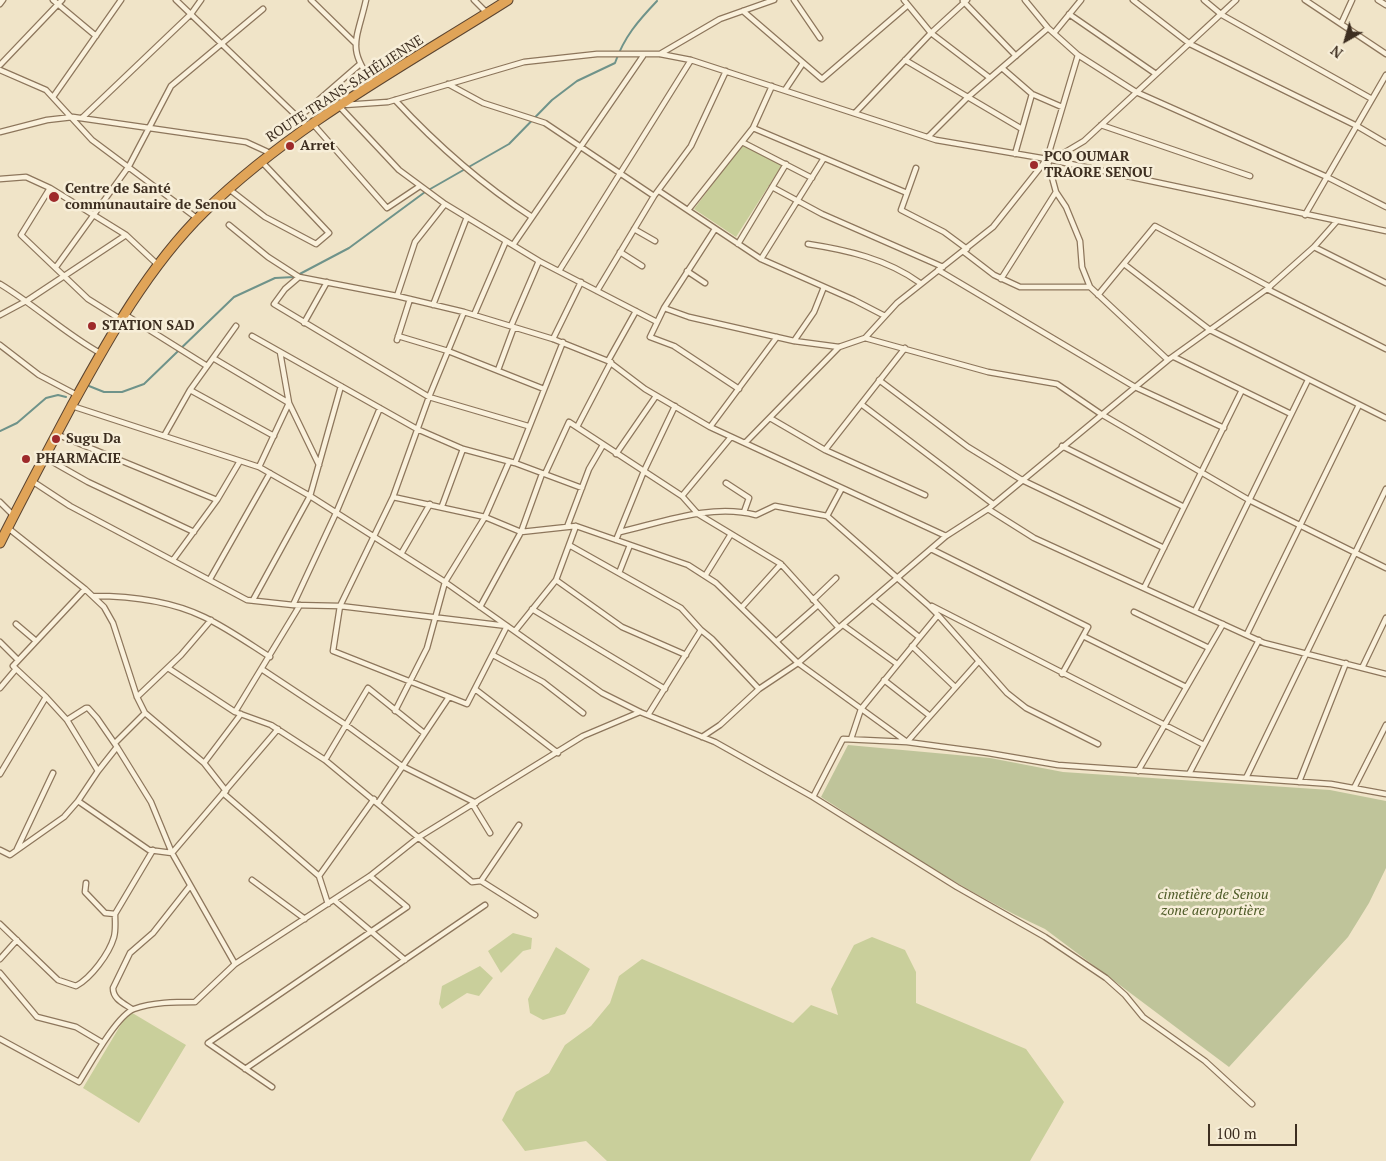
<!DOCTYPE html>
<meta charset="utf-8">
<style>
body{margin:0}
#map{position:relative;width:1386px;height:1161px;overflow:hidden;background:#f0e4c8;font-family:"PT Serif",serif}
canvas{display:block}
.north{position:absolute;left:1321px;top:15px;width:50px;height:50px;-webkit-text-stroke:4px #f7eed8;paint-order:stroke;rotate:218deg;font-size:14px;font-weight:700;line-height:20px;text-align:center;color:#3d2e20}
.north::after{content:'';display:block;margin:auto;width:18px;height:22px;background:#3d2e20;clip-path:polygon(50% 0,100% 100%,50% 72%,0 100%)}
.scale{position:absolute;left:1208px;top:1124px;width:89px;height:22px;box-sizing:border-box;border:2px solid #3d2e20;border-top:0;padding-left:6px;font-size:15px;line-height:18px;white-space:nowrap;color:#3d2e20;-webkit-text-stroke:4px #f7eed8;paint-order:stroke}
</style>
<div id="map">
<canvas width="1386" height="1161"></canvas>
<div class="north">N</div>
<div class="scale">100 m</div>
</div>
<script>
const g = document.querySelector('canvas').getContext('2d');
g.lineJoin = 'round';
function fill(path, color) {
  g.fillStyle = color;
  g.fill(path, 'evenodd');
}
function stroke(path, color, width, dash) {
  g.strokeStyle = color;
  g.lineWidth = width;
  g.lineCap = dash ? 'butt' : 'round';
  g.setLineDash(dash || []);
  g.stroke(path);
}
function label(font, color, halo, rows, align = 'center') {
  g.font = font + ' "PT Serif",serif';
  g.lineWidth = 5;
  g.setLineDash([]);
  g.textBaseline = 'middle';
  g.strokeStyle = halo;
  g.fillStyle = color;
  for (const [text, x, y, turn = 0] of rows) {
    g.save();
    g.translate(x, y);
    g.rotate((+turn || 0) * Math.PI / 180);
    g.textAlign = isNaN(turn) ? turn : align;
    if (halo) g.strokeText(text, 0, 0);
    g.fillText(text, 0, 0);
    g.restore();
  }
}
const green = new Path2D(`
 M743 144 782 165 736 237 694 209Z
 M513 933 532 938 531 949 523 951 501 973 488 951Z
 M872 937 905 950 916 972V1003L1026 1049 1064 1102 1030 1161H607L586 1141 525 1151 502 1120 516 1092 549 1073 565 1045 591 1026 610 1003 619 976 642 959 793 1023 811 1005 838 1015 831 989 854 945Z
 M556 947 590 969 565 1014 543 1020 530 1013 528 999Z
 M480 966 493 978 479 996 467 993 442 1009 439 1004 442 986Z
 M129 1011 186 1045 139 1123 83 1088Z`);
const cemetery = new Path2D(`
 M848 745 990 758 1063 772 1330 790 1386 801V868L1369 903 1348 937 1229 1067 1045 929C966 893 894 844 821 797Z`);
const stream = new Path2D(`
 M89 386 104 392H122L144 384 234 297 275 278 294 277 349 248 425 192 509 144 552 100 577 81 615 63C624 37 638 21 657 1
 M0 431 17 423 46 398 58 395 66 397`);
const street = new Path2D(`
 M53 0 96 36
 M176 0 308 127
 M311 0 356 44
 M366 0C357 40 346 48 373 83
 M474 0 487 13
 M794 0 820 38
 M904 0 931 33 990 78
 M1025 0 1048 28 1078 55 1136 92 1327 177 1386 207
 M1133 0 1190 44 1357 126 1386 143
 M1204 0 1222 15 1372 99
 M1305 0 1386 54
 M1378 0 1386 5
 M963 1 1016 56
 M0 4 3 0
 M743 11 822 79 908 5
 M1069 14 1156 74
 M1341 24 1352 0
 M1054 33 1081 0
 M660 54 720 19 774 0
 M905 60 1022 129
 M0 65 62 0
 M1002 68 1032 94 1062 107
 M0 70 46 90 92 140 198 219
 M448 84 483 103 545 123 654 196
 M785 90 803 63
 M53 97 121 0
 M395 100C436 144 481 184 532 217
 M344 105 388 102 524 62 597 54H660L691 60 936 140 1047 159 1386 231
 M339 106 399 170 445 204 539 261 511 326
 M855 113 931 33 967 0
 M82 118 191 14 201 0
 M298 118 359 65
 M313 124 387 208 420 186
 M1101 125 1250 176
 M753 128 907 193
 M0 132 47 120 73 117 246 142 270 153
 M928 137 968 97 1048 28
 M742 142 812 178
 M1015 154 1032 94
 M1052 160 1084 141 1236 0
 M916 168 901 210 944 232 967 249
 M0 179 26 177 50 188 126 235 158 265
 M772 187 822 214 943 267
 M50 188 21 235 88 299 120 319
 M229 189 265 217 316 244 329 233 262 162
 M659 191 761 259 854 300 885 316
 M688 210 753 128 772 86
 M1305 215 1386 75
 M229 225 268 257 299 277 397 296 464 312 553 339 608 361 645 389 710 427 946 536
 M634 229 655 241
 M715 229 664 308 650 337 674 346 739 389
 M738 244 786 164
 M808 244C847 250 887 259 920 283
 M513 245 643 56
 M1314 247 1386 283
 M620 252 642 266
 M964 252 994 275 1020 287H1090
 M761 259 824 158
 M539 261 657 322
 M1124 264 1210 330 1386 418
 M56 267 129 166 171 86 263 9
 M938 270 1135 387 1224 428
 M559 271 691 60
 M687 271 705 283
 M299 277 285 289 274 304 429 397 528 426
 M1001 279 1056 192
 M0 284C35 305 64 333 100 353
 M1268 288 1314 247 1337 221
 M597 291 654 196 691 146 726 71
 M1098 295 1155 226 1270 287
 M397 296 415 242 445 204
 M433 305 467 217
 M664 308 689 317 794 341 839 347 865 338 897 303 993 227 1047 159 1078 55
 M124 314 207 366
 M0 315 28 300 126 235
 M474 315 506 241
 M304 323 327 282
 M252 336 417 429 463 449 515 463 563 342
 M398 336 448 351 544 389
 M865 338 988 372 1057 384 1101 414 1249 500 1386 568
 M553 339 581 282
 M397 340 410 299
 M794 341 814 312 824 287
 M0 345 39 375 77 395
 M280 352 289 403 319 465
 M1174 357 1291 414
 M213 358 289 403 259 467
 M1168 360 1267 289 1386 349
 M608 361 636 311
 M498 370 514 327
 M879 380 968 447 1022 480 1164 548
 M190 390 274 436
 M861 404 993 504
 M72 406 259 467 310 496 445 582 602 693 640 712 715 742 813 797 957 887 1045 937 1106 978 1125 995 1143 1017 1205 1061 1252 1104
 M770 418 825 450 925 495
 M577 427 611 362
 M710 427 777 337
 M56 434 217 500
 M164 436 190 390 236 326
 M745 443 839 347
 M1062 446 1184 507
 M825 450 905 348
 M616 454 656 396
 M44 457 88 482 194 532
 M515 463 582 488
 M545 474 569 422 682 496 698 514 781 564 839 628
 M32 481 70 506 247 600 293 605 340 606 507 626 467 704 333 651 340 606 393 497 429 397 464 312
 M726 483 749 498 744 512
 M682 496 731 437
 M393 497 485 517 521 532 576 526 688 565 716 583 798 663 907 742 979 661
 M0 502 14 516
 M442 506 463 449
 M988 509 1034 538 1264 643 1386 674
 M827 516 842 488
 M567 527 589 469 603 445
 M8 528 85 589 104 607 113 623 137 697 145 713 204 763 226 791
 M620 532C663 522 712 503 756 515L775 506 827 516 928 605 938 615 861 709 851 739
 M616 540 644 471 675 406
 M569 545 681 608 701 630
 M931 549 1088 627 1062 674
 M401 554 430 504
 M173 560 217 500 240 461
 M619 573 630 545
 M705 576 731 534
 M210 579 270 473
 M556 580 622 627 686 655
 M1144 588 1242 390
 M93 596C129 596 171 601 204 617 227 628 248 643 270 657
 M253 600 310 496 341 386
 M813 600 836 578
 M873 600 919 637
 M293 605 336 513 380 408
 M932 606 1204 745
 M480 607 521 532 542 474
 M742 607 781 564
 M532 609 665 689
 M1195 611 1308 380
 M1134 612 1209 648
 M938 615 1007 693 1026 708 1098 744
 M16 624 36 641
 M843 625 897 664
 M515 631 556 580 576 526
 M1247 634 1359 405
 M1083 636 1186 687
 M777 641 818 605
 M0 642 18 660
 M912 646 955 687
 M493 655 543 682 583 713
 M168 668 235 712 271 725 325 760 472 882 481 881 535 915
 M1362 668 1386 618
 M263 670 346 725 402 766 476 803
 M884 680 930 716
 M0 688 16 669
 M475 689 558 753
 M46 697 13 666 85 589
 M137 697 181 655 211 620
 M395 711 427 648 445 582 485 517 509 462
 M235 712 300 605
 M648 715 701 630 712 639 759 689
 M702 737 720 725 759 689 798 663 946 536 988 509 1168 360 1090 287 1082 267 1080 241 1066 207 1056 192 1047 159
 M115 743 145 713
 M325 760 368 688 424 733
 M204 763 241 714
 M98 771 117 747
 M1138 771 1223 624
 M0 774 46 697 67 720
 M1189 774 1259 640
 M1246 778 1386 489
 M1299 782 1346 663
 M1354 788 1386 725
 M223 793 319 876 328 904
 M813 797 843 739 907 742 988 753 1058 765 1331 784 1386 794
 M78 801 149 850 172 853 278 729
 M378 803 449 697
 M473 805 490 833
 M17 849 53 773
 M0 850 10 855 64 817 78 801 98 771 67 720 86 708H88L97 718 117 747 151 802 172 853 235 964
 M319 876 374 799
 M252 880 305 919
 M481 881 519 825
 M86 883 85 892 105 913 115 914 153 850
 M334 900 405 960
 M0 924 58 980 76 986C91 978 109 954 114 937 116 929 115 922 115 914
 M0 959 17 940
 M0 973 37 1017 76 1027 103 1043
 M132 1009C123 1003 113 999 113 988L130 953 153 933 190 886
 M0 1039 79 1082C89 1066 117 1015 134 1009 153 1002 175 1002 195 1002L235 964 370 876 419 837 583 736 640 712
 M245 1069 485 905
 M272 1087 208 1043 407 907 370 876`);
const highway = new Path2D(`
 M0 543C23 497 47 452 71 407 109 338 148 267 204 212 293 125 404 66 508 0`);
const markers = [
 [290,146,5,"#9e2a2b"],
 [1034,165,5,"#9e2a2b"],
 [54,197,6,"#9e2a2b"],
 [92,326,5,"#9e2a2b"],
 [56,439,5,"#9e2a2b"],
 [26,459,5,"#9e2a2b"]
];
const streetNames = [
 ["ROUTE TRANS-SAHÉLIENNE",345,89,-33]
];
const poiNames = [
 ["Arret",300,146],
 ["PCO OUMAR",1044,157],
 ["TRAORE SENOU",1044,173],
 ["Centre de Santé",65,189],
 ["communautaire de Senou",65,205],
 ["STATION SAD",102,326],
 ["Sugu Da",66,439],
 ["PHARMACIE",36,459]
];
const parkNames = [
 ["cimetière de Senou",1213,895],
 ["zone aeroportière",1213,911]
];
fill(green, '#c9cf9b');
fill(cemetery, '#bfc49a');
stroke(stream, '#6f938a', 2);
stroke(street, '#8d765c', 7);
stroke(highway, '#5b4430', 11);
stroke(street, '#faf1dc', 4.5);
stroke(highway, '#e0a458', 9);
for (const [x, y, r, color] of markers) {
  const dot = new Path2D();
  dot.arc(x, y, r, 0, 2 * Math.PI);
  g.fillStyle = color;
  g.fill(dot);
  stroke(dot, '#f7eed8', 2);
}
label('14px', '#3d2e20', '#f7eed8', streetNames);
label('bold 14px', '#3d2e20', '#f7eed8', poiNames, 'left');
label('italic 14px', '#4d5a26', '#f7eed8', parkNames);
</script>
